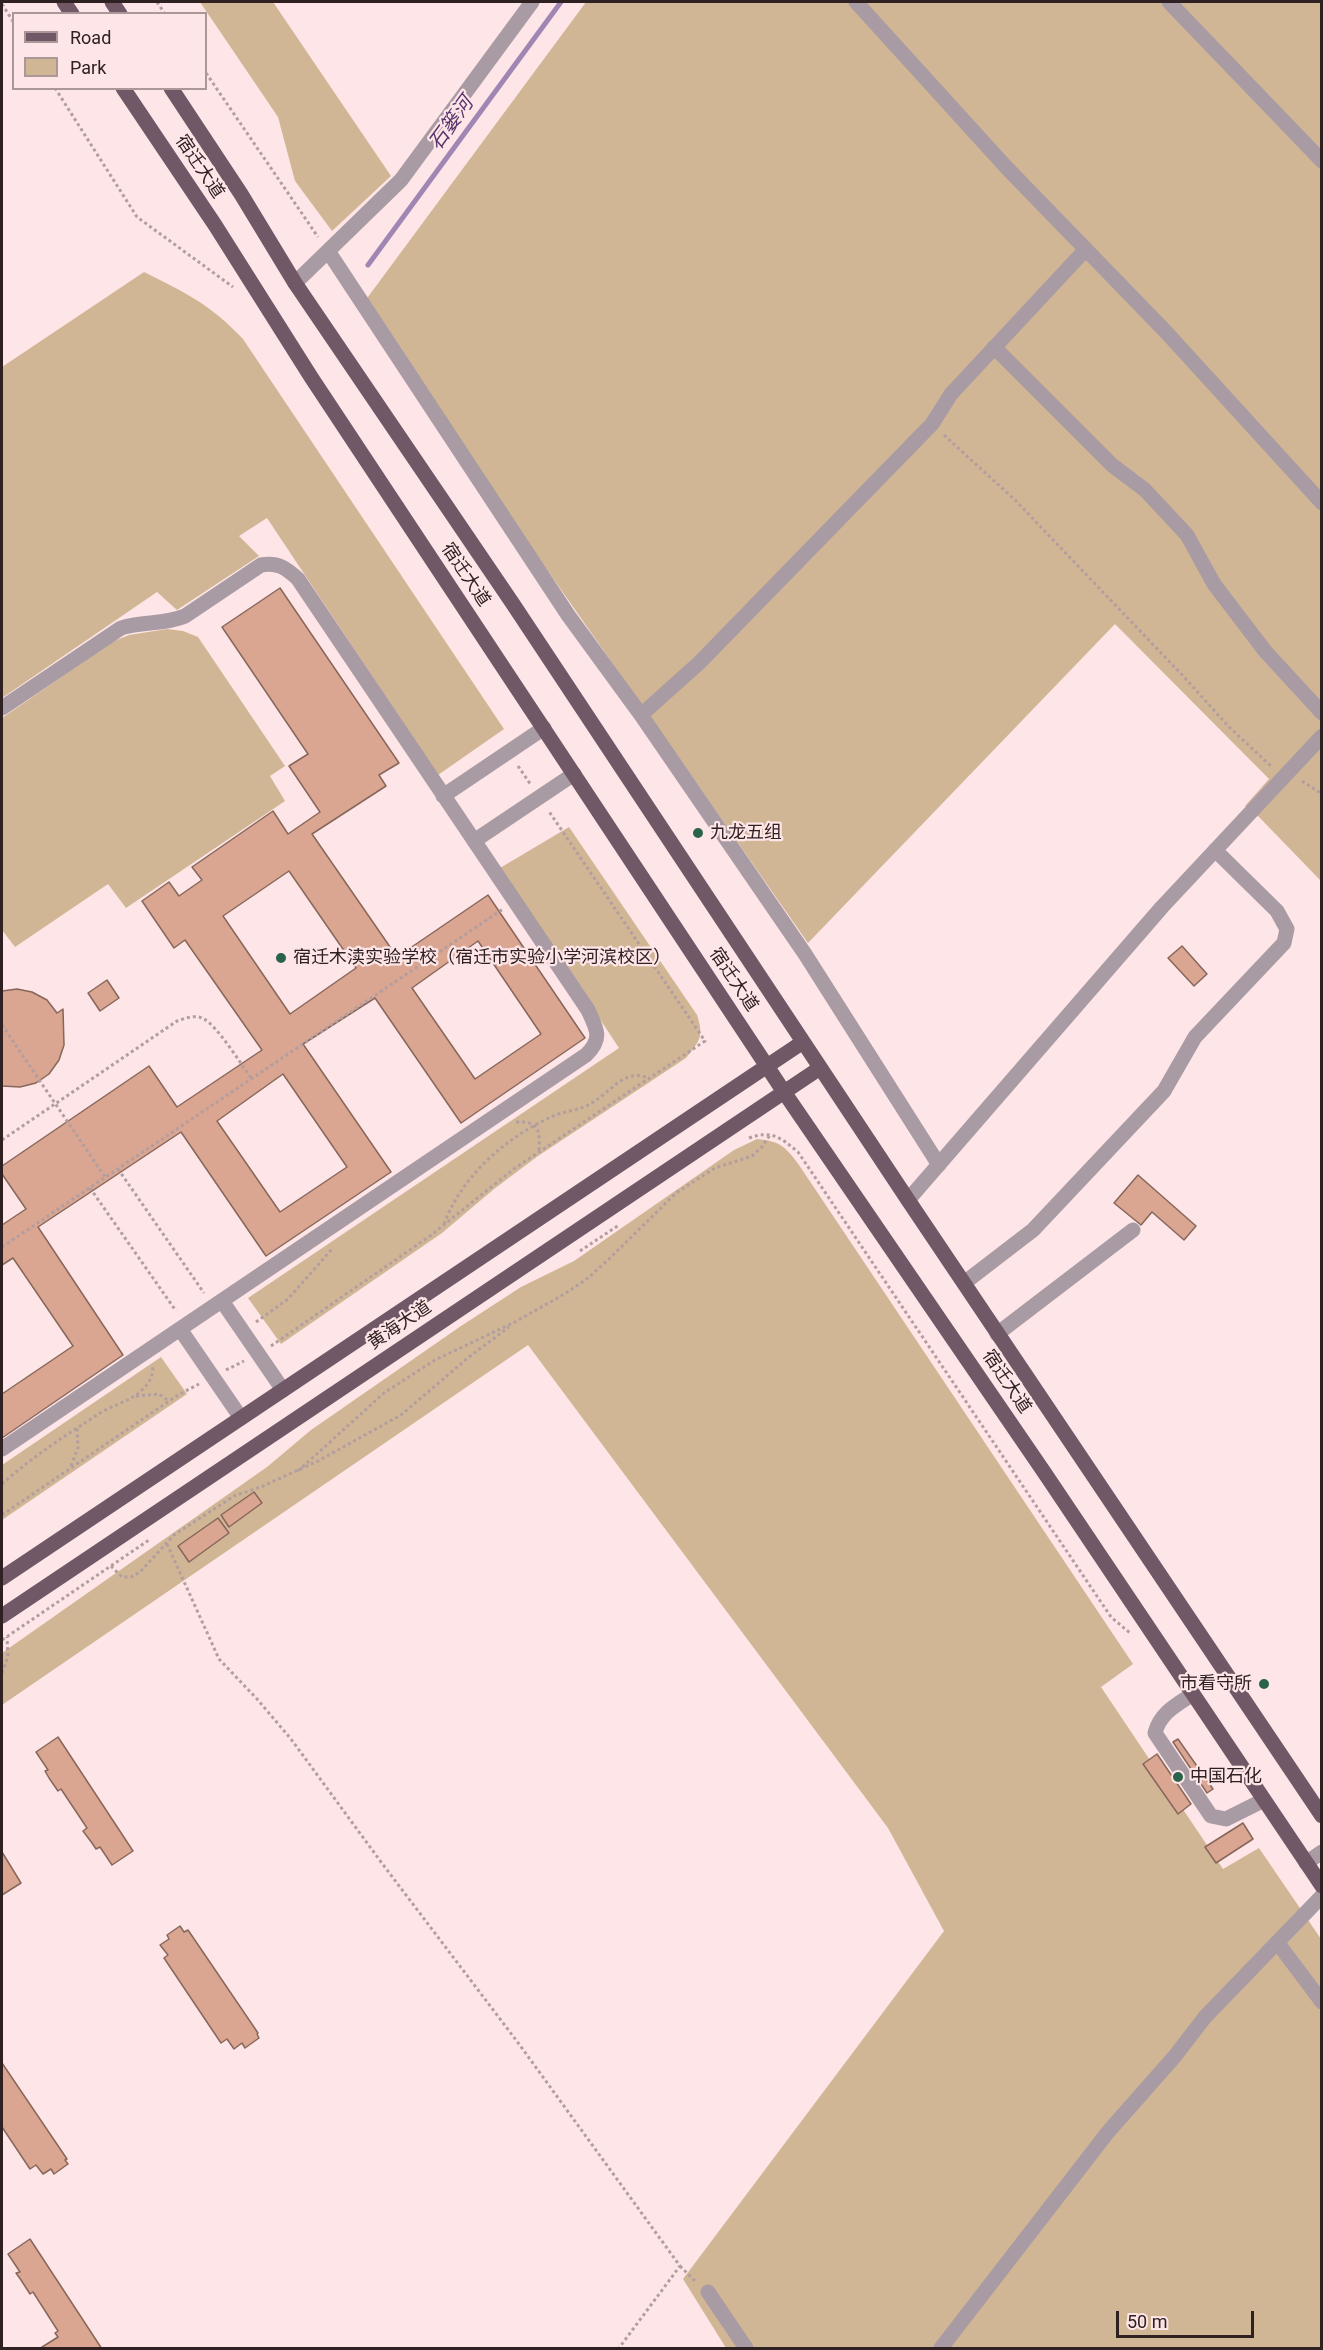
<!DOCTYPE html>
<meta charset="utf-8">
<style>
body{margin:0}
#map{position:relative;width:1323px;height:2350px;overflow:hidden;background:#fee5e7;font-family:Roboto,sans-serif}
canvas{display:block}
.frame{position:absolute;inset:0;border:3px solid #2f2122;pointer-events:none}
.legend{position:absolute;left:12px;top:12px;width:195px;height:78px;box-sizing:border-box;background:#fee5e7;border:2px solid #ab9798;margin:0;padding:8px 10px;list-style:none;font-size:18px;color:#2f2122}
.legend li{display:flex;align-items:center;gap:12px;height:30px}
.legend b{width:30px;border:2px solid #ab9798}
.scale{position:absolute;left:1116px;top:2311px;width:138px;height:27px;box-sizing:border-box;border:3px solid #2f2122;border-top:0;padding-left:8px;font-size:18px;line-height:21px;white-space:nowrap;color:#2f2122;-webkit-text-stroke:4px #fee5e7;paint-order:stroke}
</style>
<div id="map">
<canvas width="1323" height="2350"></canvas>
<div class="frame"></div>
<ul class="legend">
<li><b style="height:8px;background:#705867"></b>Road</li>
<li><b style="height:16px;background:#d1b695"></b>Park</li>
</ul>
<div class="scale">50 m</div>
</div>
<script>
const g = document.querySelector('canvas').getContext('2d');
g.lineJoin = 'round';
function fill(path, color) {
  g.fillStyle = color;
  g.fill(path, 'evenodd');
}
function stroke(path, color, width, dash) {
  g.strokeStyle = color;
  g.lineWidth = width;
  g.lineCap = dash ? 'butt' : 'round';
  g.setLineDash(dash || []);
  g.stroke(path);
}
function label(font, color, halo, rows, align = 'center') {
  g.font = font + ' Roboto,"Noto Sans SC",sans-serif';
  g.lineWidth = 4.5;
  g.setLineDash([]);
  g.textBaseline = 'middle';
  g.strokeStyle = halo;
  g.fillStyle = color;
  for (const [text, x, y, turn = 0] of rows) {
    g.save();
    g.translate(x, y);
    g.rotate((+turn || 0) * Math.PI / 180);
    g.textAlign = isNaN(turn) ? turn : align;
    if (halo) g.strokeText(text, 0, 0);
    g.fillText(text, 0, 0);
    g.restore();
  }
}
const green = new Path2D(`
 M200 2H273L391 176 332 231 295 181 278 117Z
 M586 2H1321V881L1259 817 1245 806 1269 779 1115 624 808 943 362 305Z
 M144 272C186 293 210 304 243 339L504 729 438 775 267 518 239 536 259 556 177 610 157 592 2 698V367Z
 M167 629 183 631 198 637 285 766 270 776 285 801 126 908 108 884 15 947 2 930V718L112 642 129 635Z
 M569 827 697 1015C704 1036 700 1041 686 1058L538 1156 494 1189 442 1233 281 1344 248 1298 619 1048 500 868Z
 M757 1139C780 1141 786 1147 799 1165L1133 1664 1101 1687 1223 1869 1259 1848 1321 1939V2348H726L683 2279 944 1931 888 1828 528 1345 2 1705V1653L267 1467 311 1430 461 1326 521 1287 574 1261 734 1150Z
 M161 1357 187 1394 2 1520V1465Z`);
const stream = new Path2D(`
 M368 265 561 2`);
const building = new Path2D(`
 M280 588 399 763 379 775 386 786 312 834 397 957 488 895 585 1038 461 1123 375 998 303 1044 391 1172 266 1256 181 1132 38 1227 123 1355 2 1438V1394L73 1346 13 1258 2 1265V1225L26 1209 2 1174V1166L149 1066 177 1107 262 1050 185 940 174 948 142 901 169 882 179 896 202 880 192 867 273 811 288 834 320 812 289 766 308 754 222 627ZM289 871 356 968 290 1014 223 916ZM478 941 541 1034 475 1079 412 988ZM283 1074 347 1167 280 1212 217 1121Z
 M1182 946 1207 974 1194 986 1168 958Z
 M107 980 119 998 100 1011 88 993Z
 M17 989 32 992 47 1000 57 1013 63 1009 64 1045 59 1060 49 1074 36 1083 20 1087 2 1086V991Z
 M1138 1175 1196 1226 1184 1240 1152 1212 1141 1225 1114 1203Z
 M254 1492 262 1503 229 1527 221 1515Z
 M218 1518 229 1533 189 1562 178 1546Z
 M58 1737 133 1851 112 1865 100 1847 96 1849 92 1843 83 1831 87 1828 61 1789 58 1791 49 1778 45 1771 48 1770 36 1752Z
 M1178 1739 1213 1789 1207 1793 1173 1742Z
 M1157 1754 1191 1804 1178 1814 1143 1764Z
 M1243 1823 1253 1839 1216 1863 1205 1847Z
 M2 1852 21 1883 2 1895Z
 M180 1926 184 1932 188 1930 258 2033 257 2034 259 2038 245 2048 242 2043 234 2049 227 2039 221 2043 164 1958 168 1955 160 1945 169 1939 167 1935Z
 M2 2063 67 2159 65 2160 68 2164 54 2174 51 2169 43 2174 36 2165 30 2169 2 2127Z
 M30 2239 102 2349H39L58 2337 55 2333 58 2331 33 2292 30 2294 21 2280 16 2273 20 2272 8 2254Z`);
const path = new Path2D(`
 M157 2 165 14
 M2 4 14 23
 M206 73 318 237
 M55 88 137 217 233 287
 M944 435 1015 500 1185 678 1229 727 1273 768
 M518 766 531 785
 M1302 781 1322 794
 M2 1025 105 1177
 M516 1122C540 1121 540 1131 539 1152
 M749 1138C772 1130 780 1137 798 1152L1111 1617 1130 1633
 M2 1140 177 1021C186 1018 196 1014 204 1019 218 1027 241 1064 251 1078
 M118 1169 204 1293
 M90 1188 176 1311
 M444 1224C462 1176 504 1139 551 1117 563 1111 578 1111 590 1104 609 1094 625 1067 648 1078
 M2 1247 503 909
 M580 1251 619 1225
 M256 1322 288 1299 333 1248
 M271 1346 430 1236 515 1168 705 1041 548 810
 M226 1370 244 1361
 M136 1396 159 1394 169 1401
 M71 1466 78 1448 77 1428
 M298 1471 384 1393 435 1360 515 1322 566 1293 588 1278 610 1258 676 1193 715 1168 752 1156 761 1148 770 1135
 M2 1484C32 1457 66 1435 100 1413 115 1404 132 1401 144 1388 150 1382 153 1375 153 1367
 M2 1515 178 1395 199 1384
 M167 1544 219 1659 257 1699 291 1739 381 1862 519 2044 680 2266 619 2348
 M111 1566 122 1577H131L140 1572 174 1535 234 1496 263 1486 318 1461 401 1415 469 1357 509 1327
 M2 1640 149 1540
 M2 1673 8 1657 7 1637
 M680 2266 696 2282`);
const minor = new Path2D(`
 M856 2 1006 167 1166 332 1322 503
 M1169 2 1322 161
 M328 251 568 615 641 715 805 954 939 1165
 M295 283 401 180 532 2
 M994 347 1112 465 1145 490 1187 535 1214 584 1265 651 1322 713
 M2 708 121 628C142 621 164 625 185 616L261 565C278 562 286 568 298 579L588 1010C597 1029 603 1039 586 1055L2 1449
 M641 715 699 663 932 424 951 394 1086 249
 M443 796 544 728
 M474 841 574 774
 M908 1200 1162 907 1322 736
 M964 1283 1033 1230 1164 1091 1195 1037 1284 943 1287 929 1277 911 1215 850
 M222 1301 283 1390
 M180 1329 241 1418
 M997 1334 1133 1230
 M1193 1694C1176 1705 1160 1713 1155 1733L1211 1816 1226 1819 1264 1800
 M1306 1863 1322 1852
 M1277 1942 1322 2002
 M708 2292 746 2348
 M941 2348 1108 2132 1175 2056 1205 2017 1322 1896`);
const major = new Path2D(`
 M64 2 72 14
 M112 2 120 14
 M123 88 215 225 311 377 784 1092 1044 1472 1322 1886
 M171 88 241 194 295 283 513 604 908 1200 1322 1816
 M2 1578 803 1042
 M2 1616 820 1068`);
const markers = [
 [698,833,6,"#2a634c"],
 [281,958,6,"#2a634c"],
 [1264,1684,6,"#2a634c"],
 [1178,1777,6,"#2a634c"]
];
const streetNames = [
 ["宿迁大道",199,167,56],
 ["宿迁大道",465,575,56],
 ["宿迁大道",733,980,56],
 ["黄海大道",400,1326,-34],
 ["宿迁大道",1006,1382,56]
];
const poiNames = [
 ["九龙五组",710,833],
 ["宿迁木渎实验学校（宿迁市实验小学河滨校区）",293,958],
 ["市看守所",1252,1684,"right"],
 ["中国石化",1190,1777]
];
const waterNames = [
 ["石篓河",452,124,-54]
];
fill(green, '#d1b695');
stroke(stream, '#a087b3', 5);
fill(building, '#daa591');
stroke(building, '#87675b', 1.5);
stroke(path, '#b39e9f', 3, [3, 3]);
stroke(minor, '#a99ba3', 15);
stroke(major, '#705867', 15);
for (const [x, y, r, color] of markers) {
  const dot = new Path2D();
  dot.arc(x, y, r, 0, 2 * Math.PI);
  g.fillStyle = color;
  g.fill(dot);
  stroke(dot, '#fee5e7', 2);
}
label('18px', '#2f2122', '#fee5e7', streetNames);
label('18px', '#2f2122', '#fee5e7', poiNames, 'left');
label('italic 20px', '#58356e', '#fee5e7', waterNames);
</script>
